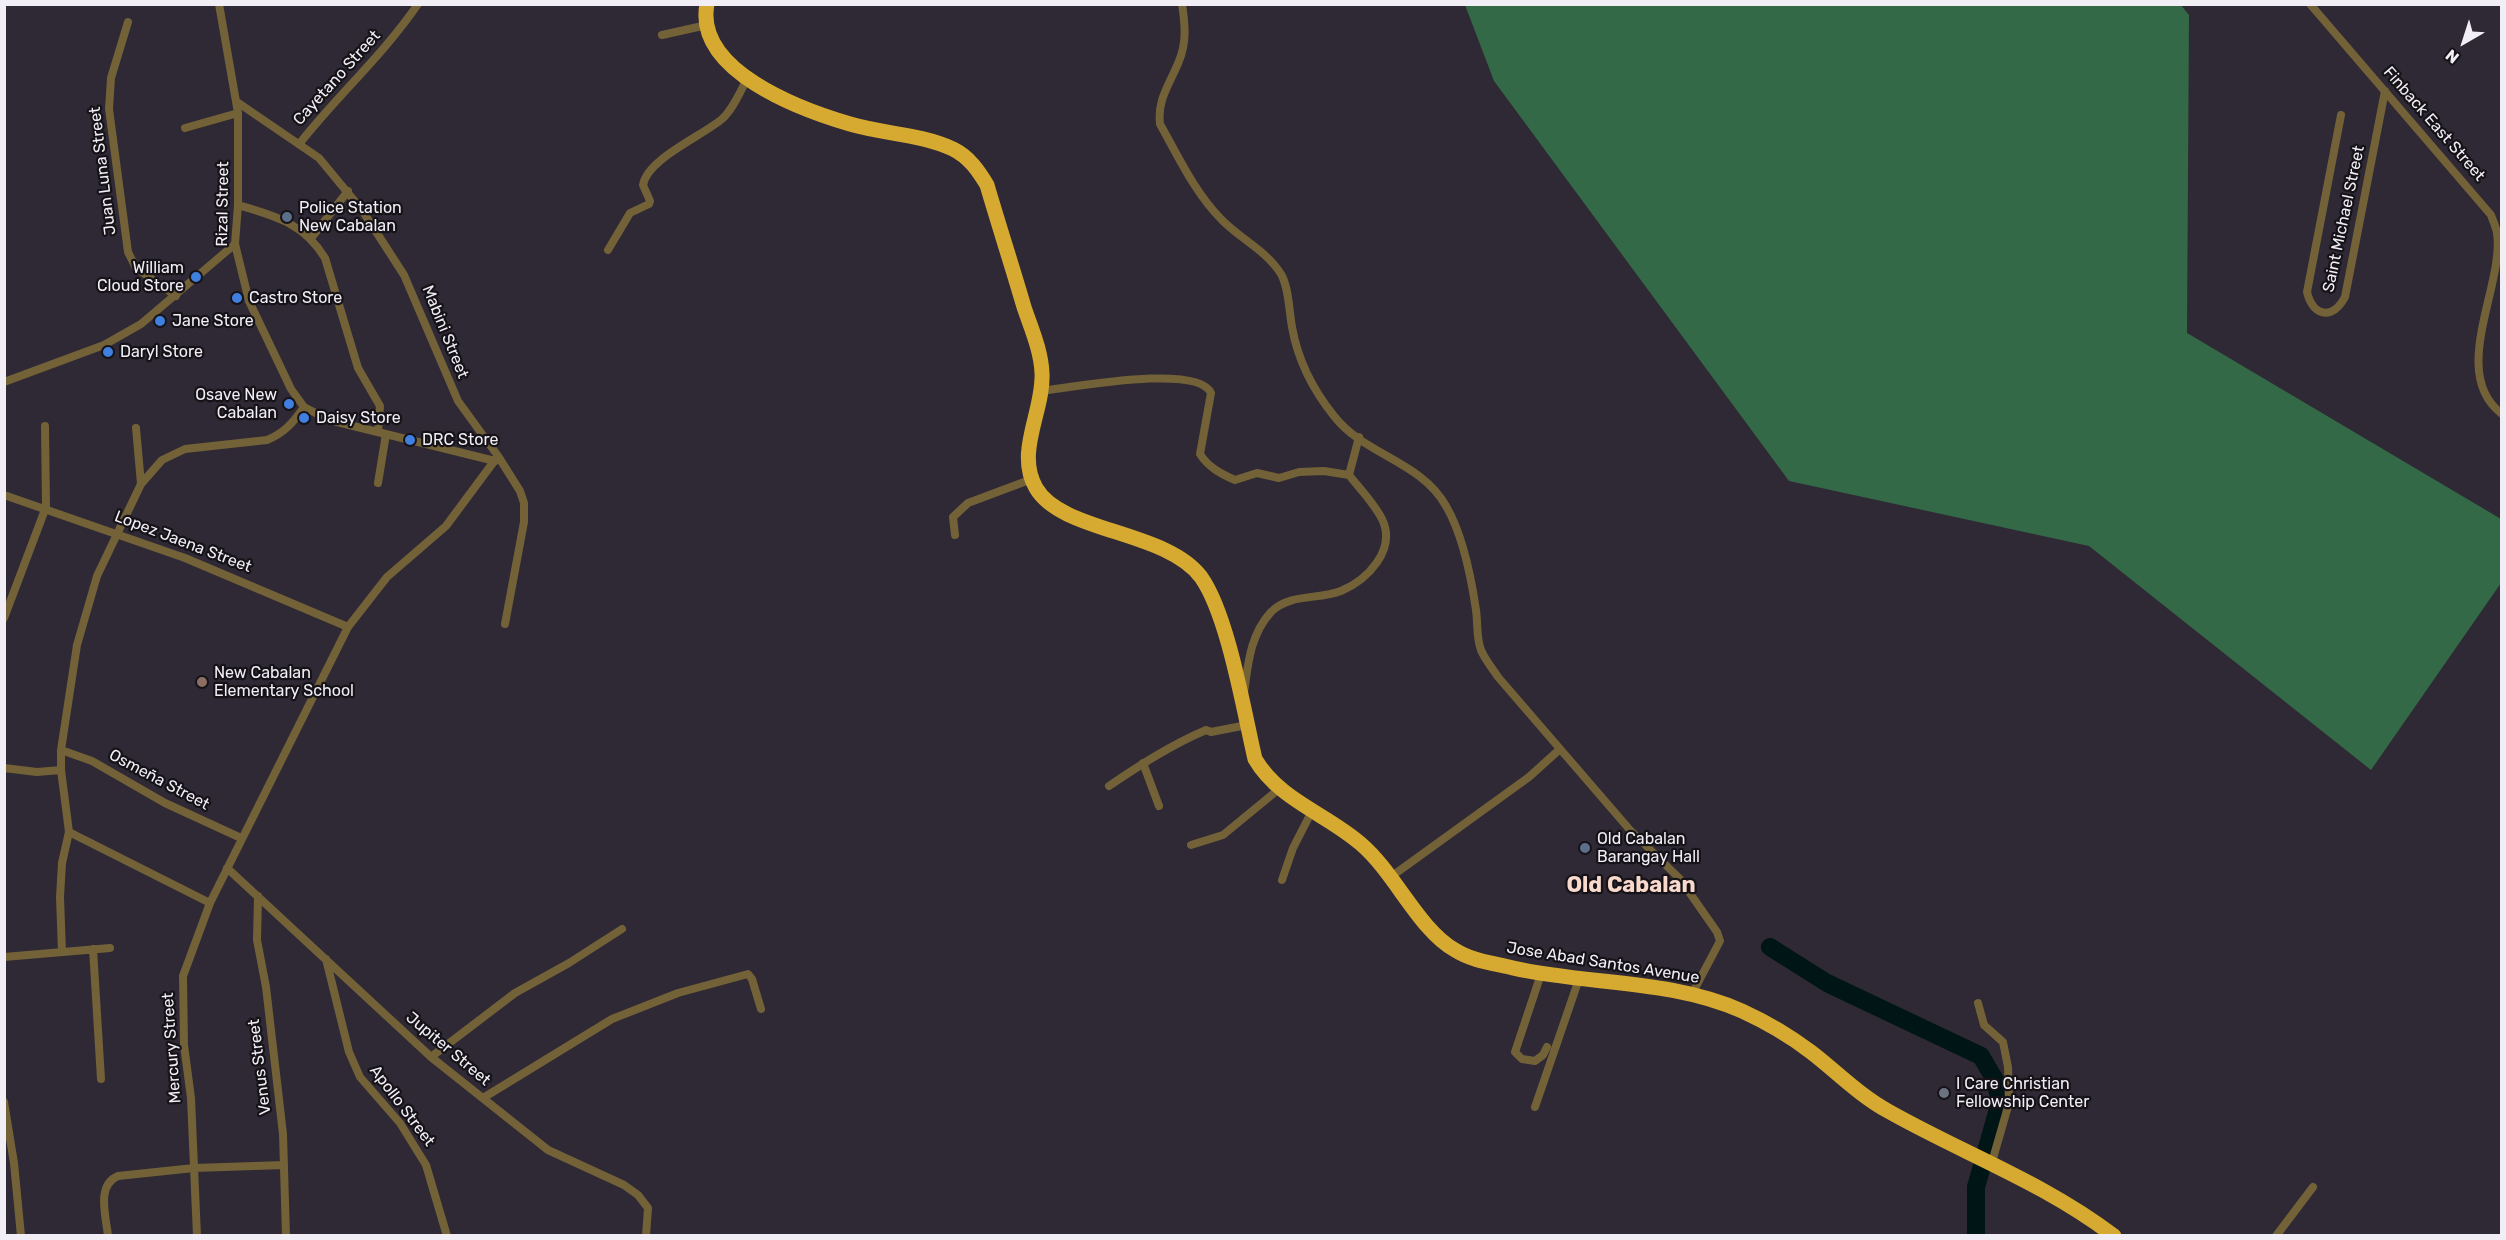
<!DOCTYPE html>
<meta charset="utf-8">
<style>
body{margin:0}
#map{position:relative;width:2506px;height:1240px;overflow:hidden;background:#2e2934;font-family:Rubik,sans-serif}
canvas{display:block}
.frame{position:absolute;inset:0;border:6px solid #f1eef5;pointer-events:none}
.north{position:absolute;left:2434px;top:12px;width:60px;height:60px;-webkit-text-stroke:4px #151318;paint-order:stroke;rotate:219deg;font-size:16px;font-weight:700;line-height:24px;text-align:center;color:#f1eef5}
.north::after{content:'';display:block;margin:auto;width:21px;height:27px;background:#f1eef5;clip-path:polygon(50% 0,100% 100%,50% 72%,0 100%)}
</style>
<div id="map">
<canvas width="2506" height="1240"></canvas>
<div class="frame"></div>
<div class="north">N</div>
</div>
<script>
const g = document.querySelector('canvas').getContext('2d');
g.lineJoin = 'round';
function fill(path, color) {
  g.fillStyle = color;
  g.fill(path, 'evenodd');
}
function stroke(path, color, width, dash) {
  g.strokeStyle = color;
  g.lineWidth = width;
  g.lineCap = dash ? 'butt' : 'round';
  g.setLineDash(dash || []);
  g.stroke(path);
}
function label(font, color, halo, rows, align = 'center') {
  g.font = font + ' Rubik,sans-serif';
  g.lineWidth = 4.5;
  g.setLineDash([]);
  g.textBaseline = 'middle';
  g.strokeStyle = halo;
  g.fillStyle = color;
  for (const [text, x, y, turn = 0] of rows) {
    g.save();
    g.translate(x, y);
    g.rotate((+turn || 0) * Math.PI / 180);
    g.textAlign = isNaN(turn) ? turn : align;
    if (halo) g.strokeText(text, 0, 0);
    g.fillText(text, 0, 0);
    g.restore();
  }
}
const forest = new Path2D(`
 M1465 5H2181L2189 15 2187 333 2501 519V583L2371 770 2089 546 1789 481 1494 81Z`);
const river = new Path2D(`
 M1770 947 1827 983 1981 1056 1995 1080 2000 1102 1976 1187V1236`);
const street = new Path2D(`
 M219 4 238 113V205L235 244 249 301 291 389 304 407 329 420 495 461
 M1182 4C1185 24 1187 42 1179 61 1170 84 1157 99 1160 124 1178 156 1195 193 1221 219 1240 239 1266 250 1281 274 1289 288 1289 311 1292 327 1298 361 1313 390 1334 416 1364 455 1421 461 1446 506 1463 535 1471 576 1476 610 1478 624 1476 637 1481 650 1485 660 1493 669 1498 677L1630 830 1680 879 1717 932 1720 941 1692 994
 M2310 4 2491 215C2493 221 2496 227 2497 233 2505 285 2448 373 2502 414
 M128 22 111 78 109 109 128 252 136 268 176 296
 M662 35 707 25
 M237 102 319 158 362 210 404 275 458 401 498 456 520 491 524 503V522L505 624
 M2341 115 2307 292C2313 317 2333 320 2345 297L2385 91
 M185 128 238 113
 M300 143C338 95 383 55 418 4
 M238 205C275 216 304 223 325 258L358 368 380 406 378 431
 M312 237 348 191
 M608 250 630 213 649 204 650 201 643 185C647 159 702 136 722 119 733 109 740 92 747 79
 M4 382 104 345 141 324 235 244
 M1041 391C1070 388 1198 363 1211 393L1200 454C1208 467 1221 474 1235 480L1257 473 1279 478 1299 472 1324 471 1349 475C1360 489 1374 503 1382 519 1397 550 1367 580 1341 591 1318 600 1290 593 1271 612 1250 635 1248 664 1244 693
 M136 428 141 484
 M1349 475 1359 437
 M378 483 386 434
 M4 495 185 558 348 627
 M955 535 953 517 968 503 1032 479
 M4 618 46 507 45 426
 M61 750 92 761 165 803 241 838
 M1143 763 1159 806
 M4 768 37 772 61 770
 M1109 786C1140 765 1171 745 1206 730L1211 732 1247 725
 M69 832 210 903
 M1191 845 1223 835 1279 789
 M227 868 431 1057 548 1150 624 1185 638 1195 648 1208 646 1236
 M1392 876 1529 777 1560 749
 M1282 880 1293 848 1312 811
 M258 896 257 940 266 987 283 1134 286 1236
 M93 949 101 1079
 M62 952 60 897 62 863 69 832 61 770V750L77 645 97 576 141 484 162 460 185 449 267 440C284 433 293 423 304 407
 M4 957 110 948
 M326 959 349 1052 360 1077 400 1123 426 1165 447 1236
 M1541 974 1515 1052 1522 1059 1535 1061 1543 1055 1547 1047
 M1978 1003 1984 1025 2003 1042 2008 1067 2009 1103 1992 1162
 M431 1057 515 993 569 963 622 929
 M483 1098 612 1019 678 993 748 974 752 979 761 1009
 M4 1102 14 1163 21 1236
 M1535 1107 1579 979
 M108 1236C106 1216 96 1185 118 1176L194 1168 284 1165
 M197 1236 191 1098 184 1045 183 976 210 903 348 627 387 577 446 526 498 456
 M2276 1236 2313 1187`);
const highway = new Path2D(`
 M707 4C694 71 802 110 850 124 884 134 921 134 953 149 969 157 978 170 987 185 999 226 1012 266 1024 307 1031 328 1041 350 1042 373 1044 411 1015 452 1036 488 1062 533 1166 530 1201 577 1228 615 1244 712 1255 759 1279 800 1327 814 1361 844 1395 873 1419 930 1455 950 1472 961 1493 963 1513 968 1588 985 1671 979 1742 1011 1766 1022 1790 1036 1811 1052 1837 1072 1859 1095 1888 1111 1964 1154 2043 1182 2114 1236`);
const markers = [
 [287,217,6,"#5c6f8a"],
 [196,277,6,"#3f7fe0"],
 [237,298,6,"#3f7fe0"],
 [160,321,6,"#3f7fe0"],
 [108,352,6,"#3f7fe0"],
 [289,404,6,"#3f7fe0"],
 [304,418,6,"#3f7fe0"],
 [410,440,6,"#3f7fe0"],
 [202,682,6,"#8d6e63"],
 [1585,848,6,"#5c6f8a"],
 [1944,1093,6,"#6b7280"]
];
const streetNames = [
 ["Cayetano Street",337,78,-48],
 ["Finback East Street",2434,124,49],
 ["Juan Luna Street",103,171,-97],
 ["Rizal Street",223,204,-89],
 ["Saint Michael Street",2344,219,-78],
 ["Mabini Street",445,332,68],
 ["Lopez Jaena Street",183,542,21],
 ["Osmeña Street",159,780,28],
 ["Jose Abad Santos Avenue",1603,963,9],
 ["Mercury Street",172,1048,-94],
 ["Jupiter Street",448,1049,40],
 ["Venus Street",260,1067,-97],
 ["Apollo Street",402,1106,53]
];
const poiNames = [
 ["Police Station",299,208],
 ["New Cabalan",299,226],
 ["William",184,268,"right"],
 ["Cloud Store",184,286,"right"],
 ["Castro Store",249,298],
 ["Jane Store",172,321],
 ["Daryl Store",120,352],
 ["Osave New",277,395,"right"],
 ["Cabalan",277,413,"right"],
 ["Daisy Store",316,418],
 ["DRC Store",422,440],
 ["New Cabalan",214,673],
 ["Elementary School",214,691],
 ["Old Cabalan",1597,839],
 ["Barangay Hall",1597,857],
 ["I Care Christian",1956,1084],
 ["Fellowship Center",1956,1102]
];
const districtNames = [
 ["Old Cabalan",1631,886]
];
fill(forest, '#346947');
stroke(river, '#001516', 18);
stroke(street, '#736138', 8);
stroke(highway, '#d6a930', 15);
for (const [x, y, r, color] of markers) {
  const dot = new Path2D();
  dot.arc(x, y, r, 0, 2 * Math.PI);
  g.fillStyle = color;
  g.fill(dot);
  stroke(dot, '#151318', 2);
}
label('16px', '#f1eef5', '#151318', streetNames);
label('16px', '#f1eef5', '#151318', poiNames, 'left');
label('bold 22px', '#f8d9cb', '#151318', districtNames);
</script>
